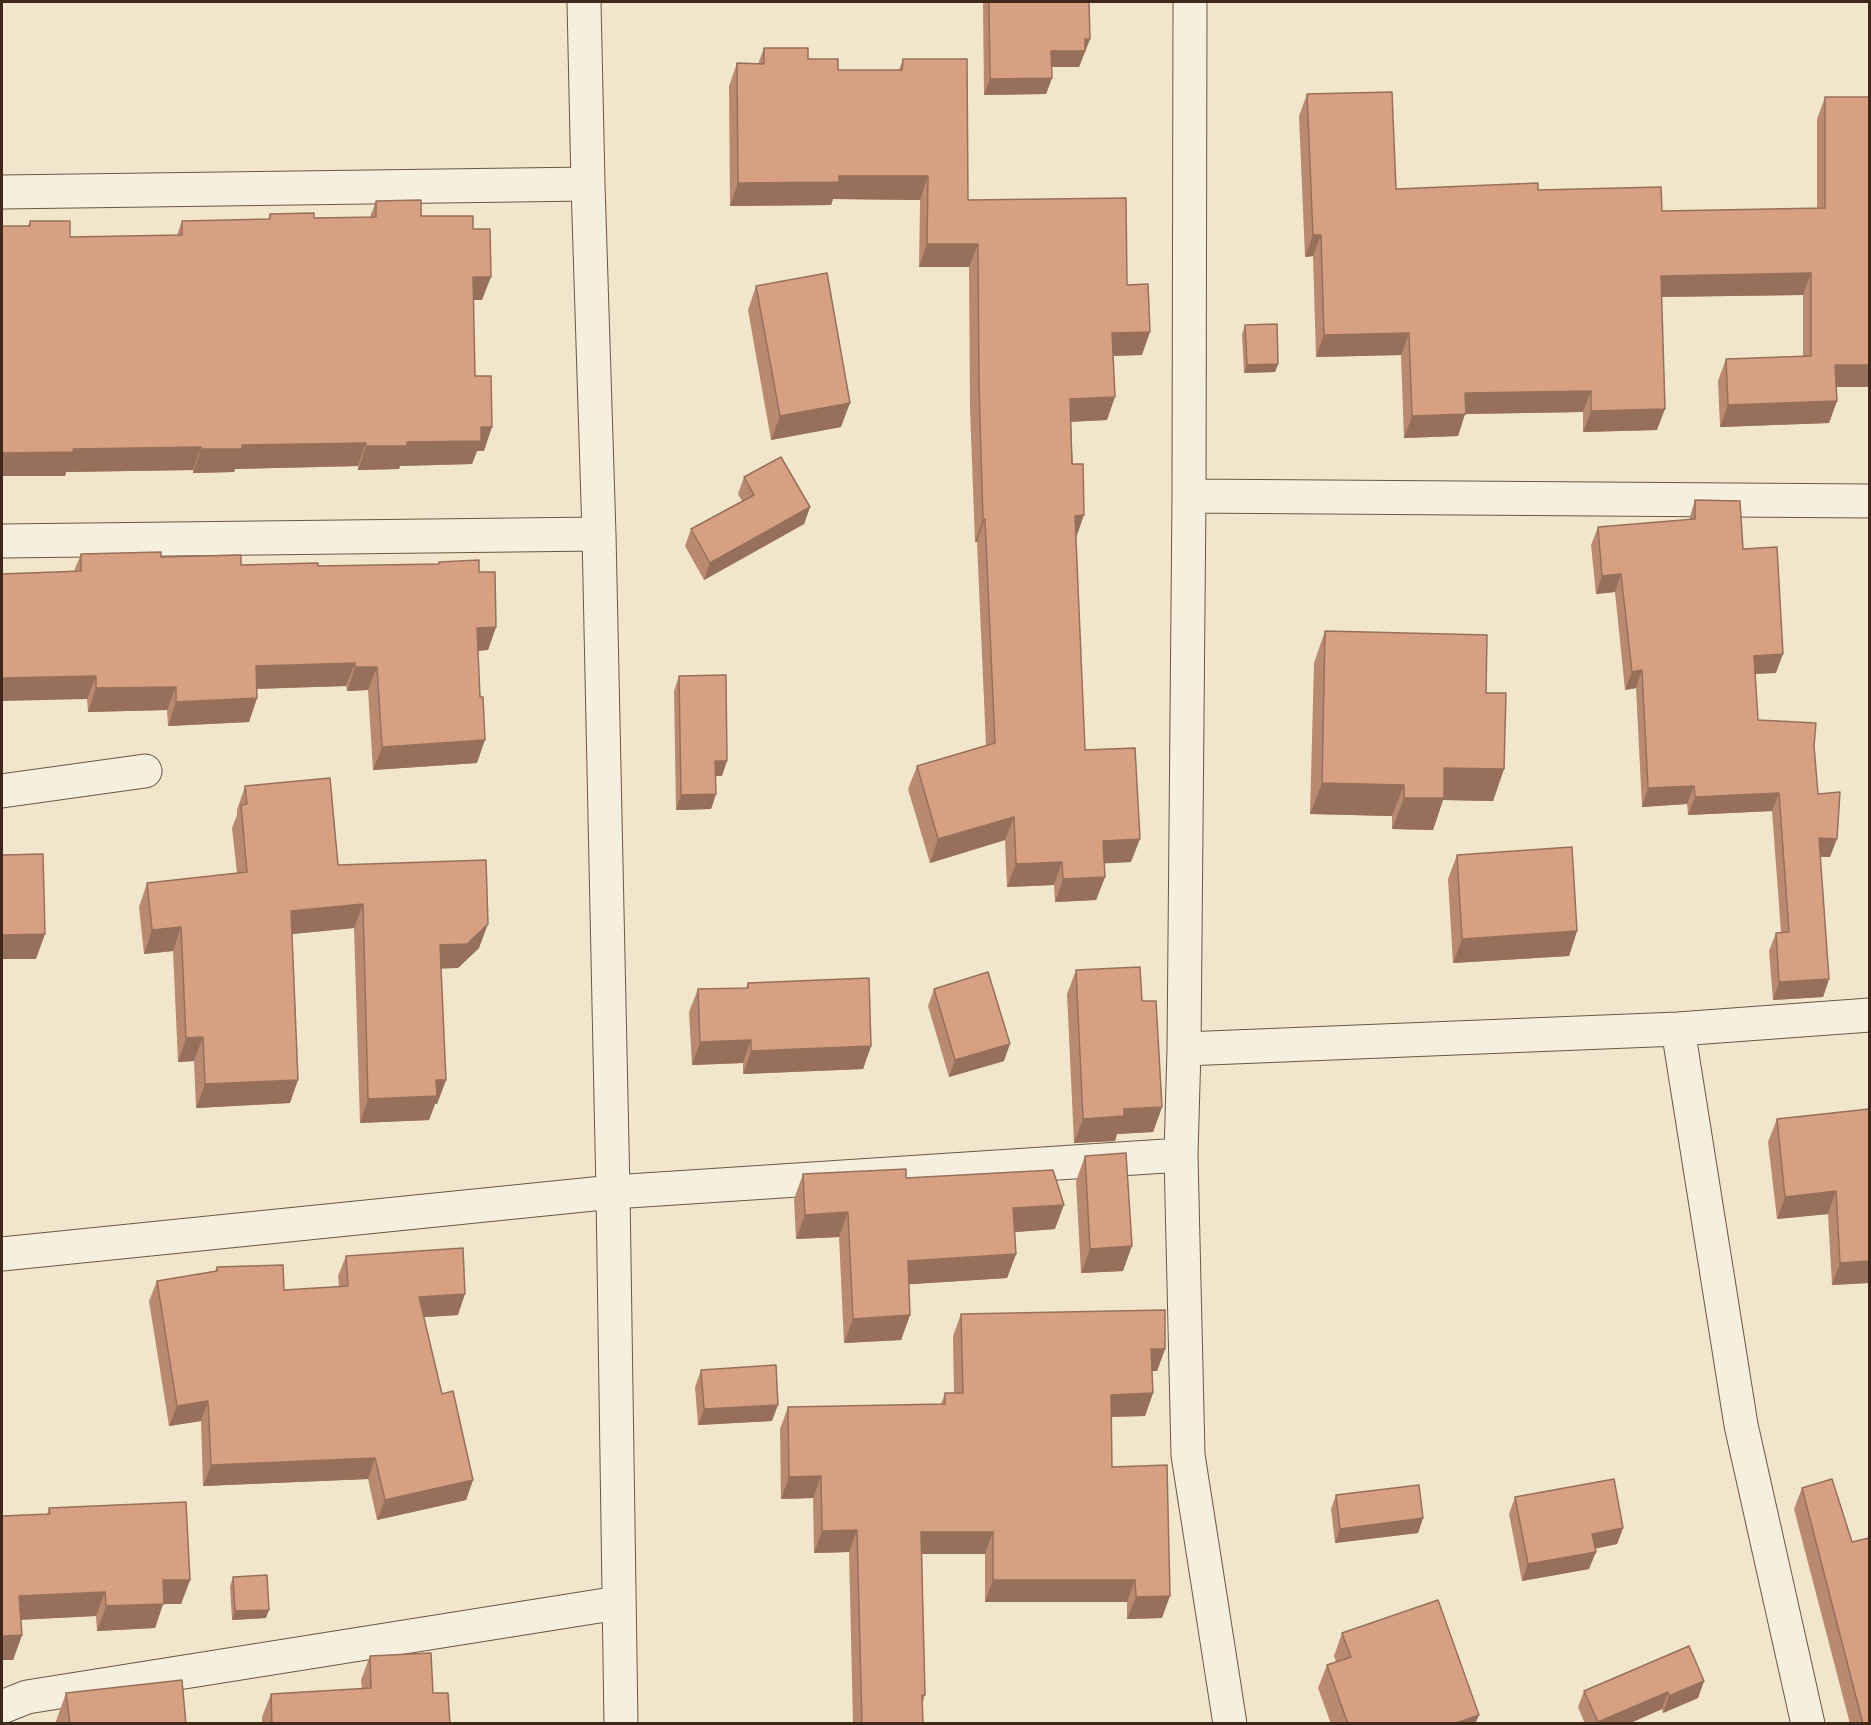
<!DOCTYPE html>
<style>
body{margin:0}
#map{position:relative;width:1871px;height:1725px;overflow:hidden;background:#f1e6cb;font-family:"Old Standard TT",serif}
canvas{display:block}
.frame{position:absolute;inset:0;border:3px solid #3f271a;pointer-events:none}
</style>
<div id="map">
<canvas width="1871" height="1725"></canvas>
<div class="frame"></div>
</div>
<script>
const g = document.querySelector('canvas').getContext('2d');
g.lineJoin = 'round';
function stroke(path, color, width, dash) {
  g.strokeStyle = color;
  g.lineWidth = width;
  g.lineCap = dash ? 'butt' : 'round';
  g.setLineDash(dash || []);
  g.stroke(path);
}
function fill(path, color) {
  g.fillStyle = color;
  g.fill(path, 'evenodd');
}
const minor = new Path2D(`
 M584 2 588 184 599 534 613 1192 621 1724
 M1190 2 1189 496 1184 1049 1181 1155 1188 1455 1230 1724
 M2 192 588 184
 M1189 496 1870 501
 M2 541 599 534
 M2 791 145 771
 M1678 1029 1741 1425 1808 1724
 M1184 1049 1678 1029 1870 1015
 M2 1254 613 1192 1181 1155
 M2 1707 27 1697 618 1603`);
const wall = new Path2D(`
 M984 2H1089L1090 39 1079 67H1051L1052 78 1046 94 984 95 983 4Z
 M764 48 808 59 838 70H899L903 59 968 200 1127 285 1142 355 1113 356 1107 420 1071 422 1085 750 1131 862 1104 863 1105 877 1096 900 1055 902 1054 885 1007 887 1005 840 930 863 908 789 917 766 986 746 977 542H975L970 409 969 267H919L920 200 833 199 831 205 730 206 729 86 737 63 758 64Z
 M1307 94 1396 189 1538 190 1662 211 1817 208V119L1825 97H1869V387H1836L1837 401 1829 423 1720 427 1718 381 1726 359 1803 356V295L1662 297 1657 430 1583 432V412L1465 414 1458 436 1404 438 1401 355 1316 357 1313 256 1305 257 1299 116Z
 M376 201 421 216 473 229 482 300H473L475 376 484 451H477L472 464 400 466 399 469 358 470V466L235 469 234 472 193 473V470L66 472 65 476H2V226H28L30 221 70 237 177 235 182 221 268 219 270 214 314 218 370 217Z
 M756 286 841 427 771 440 748 310Z
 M1245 325 1278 364 1275 372 1244 373 1242 334Z
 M744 477 810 507 804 524 704 580 685 546 691 529 742 501 738 494Z
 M1695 500 1743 549 1776 673 1755 674 1758 720 1814 746 1818 794 1830 857H1820L1829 979 1823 997 1773 1000 1769 951 1776 933 1781 932 1772 811 1688 815 1687 804 1642 807 1636 688 1625 690 1615 592 1596 594 1591 545 1598 527 1689 520Z
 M81 554 161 557 241 565 318 566 438 564 439 562 479 572 496 627 488 650 478 651 477 763 373 770 368 690 347 691 346 686 257 689V698L249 722 168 726 167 710 88 712 87 699 74 571Z
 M1325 631 1486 693 1504 769 1493 801 1443 800 1433 830 1392 829V816L1310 814 1314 663Z
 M679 676 722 776H716V794L711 809 676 810 674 691Z
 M245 786 338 865 479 948 458 968H441L446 1080 437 1104H435L429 1120 360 1123 354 928 292 934 290 1103 196 1108 194 1061 178 1062 173 951 144 954 139 907 147 883 237 873 232 828 237 815V810Z
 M1457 855 1577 931 1569 956 1453 963 1448 879Z
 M1076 970 1142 1001 1162 1107 1153 1132 1117 1134 1115 1141 1074 1143 1067 994Z
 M748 983 871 1046 863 1069 743 1074V1063L692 1065 689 1012 698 989 746 988Z
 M934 989 1004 1061 949 1077 928 1006Z
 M1869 1109V1283L1832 1285 1828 1214 1777 1219 1768 1142 1777 1119Z
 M1085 1156 1123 1271 1081 1273 1076 1181Z
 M803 1174 906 1178 1055 1229 1014 1232 1016 1254 1007 1278 909 1284 910 1315 901 1340 844 1343 839 1237 796 1239 794 1199Z
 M346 1256 458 1315 424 1317 442 1394 473 1480 466 1500 377 1520 368 1479 203 1486 201 1421 169 1426 149 1301 157 1281 215 1271 217 1267 284 1290 339 1287 338 1276Z
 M961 1314 1165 1349 1157 1371H1152L1153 1393 1145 1416 1111 1417 1112 1467 1162 1618 1127 1619V1602H985V1554H922L925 1695 923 1702V1724H853L849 1552 814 1553 813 1498 781 1499 780 1429 788 1407 941 1404 945 1393H954L953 1336Z
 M701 1370 772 1421 698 1425 695 1387Z
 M1802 1488 1852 1542 1869 1724H1850L1794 1509Z
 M1336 1495 1423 1518 1418 1533 1335 1543 1331 1509Z
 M1515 1497 1623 1528 1617 1544 1595 1549 1589 1569 1522 1581 1509 1514Z
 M49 1508 190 1580 181 1604H163L155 1628 97 1631 96 1616 21 1620 22 1635 13 1660H2Z
 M233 1577 266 1618 232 1620 230 1586Z
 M1342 1633 1479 1715 1475 1724H1331L1318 1688 1327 1665 1336 1662 1334 1656Z
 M370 1656 433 1693 450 1724H262V1717L271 1694 362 1689 361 1680Z
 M1704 1681 1698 1698 1663 1713 1662 1709 1628 1724H1585L1578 1707 1584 1691Z
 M66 1693 186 1724H55Z`);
const shadedWall = new Path2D(`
 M1085 39H1090L1079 67H1045L1051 51Z
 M1052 78 1046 94 984 95 990 79Z
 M839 176H928L920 200 833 199 831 205 730 206 738 183Z
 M1313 235H1321L1313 256 1305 257Z
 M927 244H978L969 267H919Z
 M1811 273 1803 295 1654 297 1661 276Z
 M473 277H491L482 300H464Z
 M1150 332 1142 355 1104 356 1112 333Z
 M1409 333 1401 355 1316 357 1324 335Z
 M1278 364 1275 372 1244 373 1247 365Z
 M1835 365H1869V387H1827Z
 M1591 391 1583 412 1465 414 1458 436 1404 438 1412 416 1465 393Z
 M1115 397 1107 420 1062 422 1070 399Z
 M1837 401 1829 423 1720 427 1728 405Z
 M850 403 841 427 771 440 780 416Z
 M1665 409 1657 430 1583 432 1591 411Z
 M481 427H492L484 451H477L472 464 400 466 399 469 358 470 366 446 407 442Z
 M366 443 358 466 235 469 234 472 193 473 201 449 242 445Z
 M201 447 193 470 66 472 65 476H2V453L73 449Z
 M810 507 804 524 704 580 710 563Z
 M1084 515 1076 538 1075 516Z
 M983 519H985L977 542H975Z
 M1621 574 1615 592 1596 594 1602 576Z
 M496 627 488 650 469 651 477 628Z
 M1783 654 1776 673 1748 674 1754 656Z
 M355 663 346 686 247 689 256 666Z
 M355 667H377L368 690 347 691Z
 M1642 670 1636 688 1625 690 1632 672Z
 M96 676 87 699 2 701V678Z
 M176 687 167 710 88 712 96 688Z
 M257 698 249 722 168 726 176 702Z
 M485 740 477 763 373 770 382 747Z
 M715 761H727L722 776H710Z
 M1444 768 1504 769 1493 801 1443 800 1433 830 1392 829 1404 798Z
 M1322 783 1404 785 1392 816 1310 814Z
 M1694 786 1687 804 1642 807 1648 788Z
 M1779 793 1772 811 1688 815 1695 797Z
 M716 794 711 809 676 810 681 795Z
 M1014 817 1005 840 930 863 938 839Z
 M1819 838 1837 839 1830 857 1812 856Z
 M1140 839 1131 862 1094 864 1103 841Z
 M1062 862 1054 885 1007 887 1016 864Z
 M1105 877 1096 900 1055 902 1063 879Z
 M363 904 354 928 282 935 291 911Z
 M488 924 479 948 458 968 432 969 440 945Z
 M181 927 173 951 144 954 152 930Z
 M1577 931 1569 956 1453 963 1462 939Z
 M45 934 36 959H2V935Z
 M1829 979 1823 997 1773 1000 1779 982Z
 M203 1037 194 1061 178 1062 186 1038Z
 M751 1040 743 1063 692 1065 700 1042Z
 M1010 1044 1004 1061 949 1077 955 1060Z
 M871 1046 863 1069 743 1074 751 1051Z
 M298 1080 290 1103 196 1108 205 1084Z
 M436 1080H446L437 1104H435L429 1120 360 1123 368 1099Z
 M1162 1107 1153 1132 1117 1134 1115 1141 1074 1143 1083 1119 1124 1109Z
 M1836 1191 1828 1214 1777 1219 1785 1197Z
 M1064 1205 1055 1229 1004 1233 1013 1208Z
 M848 1212 839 1237 796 1239 805 1215Z
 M1132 1246 1123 1271 1081 1273 1090 1249Z
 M1016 1254 1007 1278 899 1285 908 1261Z
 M1869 1261V1283L1832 1285 1840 1263Z
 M465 1294 458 1315 412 1318 419 1297Z
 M910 1315 901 1340 844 1343 853 1319Z
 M1151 1349H1165L1157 1371H1143Z
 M1153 1393 1145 1416 1103 1417 1111 1395Z
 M208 1401 201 1421 169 1426 177 1406Z
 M778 1405 772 1421 698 1425 704 1409Z
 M375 1458 368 1479 203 1486 211 1465Z
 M821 1476 813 1498 781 1499 789 1477Z
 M473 1480 466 1500 377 1520 385 1500Z
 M1423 1518 1418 1533 1335 1543 1340 1529Z
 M1623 1528 1617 1544 1586 1550 1592 1534Z
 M857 1530 849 1552 814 1553 822 1531Z
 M921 1532H993L985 1554H913Z
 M1596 1552 1589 1569 1522 1581 1528 1564Z
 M163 1580H190L181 1604H163L155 1628 97 1631 106 1606Z
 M993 1580H1135L1127 1602H985Z
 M105 1592 96 1616 11 1620 19 1596Z
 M1170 1596 1162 1618 1127 1619 1136 1597Z
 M269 1610 266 1618 232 1620 235 1611Z
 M22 1635 13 1660H2V1636Z
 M1704 1681 1698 1698 1663 1713 1669 1696Z
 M1668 1692 1662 1709 1628 1724H1597L1598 1722Z
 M1479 1715 1475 1724H1453Z`);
const building = new Path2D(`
 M989 2H1089L1090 39H1085V51H1051L1052 78 990 79Z
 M764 48H808V59H838V70H902L903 59H967L968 200 1126 198 1127 285 1148 284 1150 332 1112 333 1115 397 1070 399 1072 464H1083L1084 515 1075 516 1085 750 1135 748 1140 839 1103 841 1105 877 1063 879 1062 862 1016 864 1014 817 938 839 917 766 995 743 985 519H983L979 386 978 244H927L928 176H839V182L738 183 737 63 764 64Z
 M1392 92 1396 189 1538 183V190L1661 187 1662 211 1825 208V97H1869V365H1835L1837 401 1728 405 1726 359 1811 356V273L1661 276 1665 409 1591 411V391L1465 393 1466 414 1412 416 1409 333 1324 335 1321 235H1313L1307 94Z
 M421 200V216H473V229H490L491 277H473L475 376H491L492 427H481V441L407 442V446H366V443L242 445V449H201V447L73 449 74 452 2 453V226H30V221H70V237L182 235V221L270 219V214L314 213V218L376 217V201Z
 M827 273 850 403 780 416 756 286Z
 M1277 324 1278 364 1247 365 1245 325Z
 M781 457 810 507 710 563 691 529 754 495 744 477Z
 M1695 500 1740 501 1743 549 1777 547 1783 654 1754 656 1758 720 1816 723 1814 746 1818 794 1840 792 1837 839 1819 838 1829 979 1779 982 1776 933 1789 932 1779 793 1695 797 1694 786 1648 788 1642 670 1632 672 1621 574 1602 576 1598 527 1695 519Z
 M161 552V557L241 555V565L318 563V566L439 564V562L479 560V572H495L496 627 477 628 480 697H483L485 740 382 747 377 667H355V663L256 666 257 698 176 702V687L96 688V676L2 678V574L81 571V554Z
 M1325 631 1487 635 1486 693H1506L1504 769 1444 768V798H1404V785L1322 783Z
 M726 675 727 761H715L716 794 681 795 679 676Z
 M330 778 338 865 486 860 488 924 467 944 440 945 446 1080H436L437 1096 368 1099 363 904 291 911 298 1080 205 1084 203 1037 186 1038 181 927 152 930 147 883 247 872 241 805 247 804 245 786Z
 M1572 847 1577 931 1462 939 1457 855Z
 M43 854 45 934 2 935V855Z
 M1140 967 1142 1001H1156L1162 1107 1124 1109V1116L1083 1119 1076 970Z
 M988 972 1010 1044 955 1060 934 989Z
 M869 978 871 1046 751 1051V1040L700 1042 698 989 748 988V983Z
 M1869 1109V1261L1840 1263 1836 1191 1785 1197 1777 1119Z
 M1126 1153 1132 1246 1090 1249 1085 1156Z
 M906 1169V1178L1053 1170 1064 1205 1013 1208 1016 1254 908 1261 910 1315 853 1319 848 1212 805 1215 803 1174Z
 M463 1248 465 1294 419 1297 442 1394 453 1391 473 1480 385 1500 375 1458 211 1465 208 1401 177 1406 157 1281 217 1271V1267L283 1265 284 1290 348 1286 346 1256Z
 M1165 1310V1349H1151L1153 1393 1111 1395 1112 1467 1167 1465 1170 1596 1136 1597 1135 1580H993V1532H921L925 1695H922L923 1724H862L857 1530 822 1531 821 1476 789 1477 788 1407 945 1404V1393H963L961 1314Z
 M776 1365 778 1405 704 1409 701 1370Z
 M1614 1479 1623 1528 1592 1534 1596 1552 1528 1564 1515 1497Z
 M1832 1479 1852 1542 1869 1538V1724H1863L1802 1488Z
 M1419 1485 1423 1518 1340 1529 1336 1495Z
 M186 1502 190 1580H163L164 1604 106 1606 105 1592 19 1596 22 1635 2 1636V1516L50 1514 49 1508Z
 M267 1575 269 1610 235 1611 233 1577Z
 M1438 1600 1479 1715 1453 1724H1348L1327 1665 1351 1657 1342 1633Z
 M1689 1646 1704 1681 1669 1696 1668 1692 1598 1722 1584 1691Z
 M431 1653 433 1693H448L450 1724H272L271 1694 371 1688 370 1656Z
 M182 1680 186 1724H70L66 1693Z
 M524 1723V1724H468Z`);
stroke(minor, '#6c5746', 35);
stroke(minor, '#f6efdd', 33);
fill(wall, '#ba8a70');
fill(shadedWall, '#97705b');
fill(building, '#d8a082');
stroke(building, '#97705b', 1.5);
</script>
